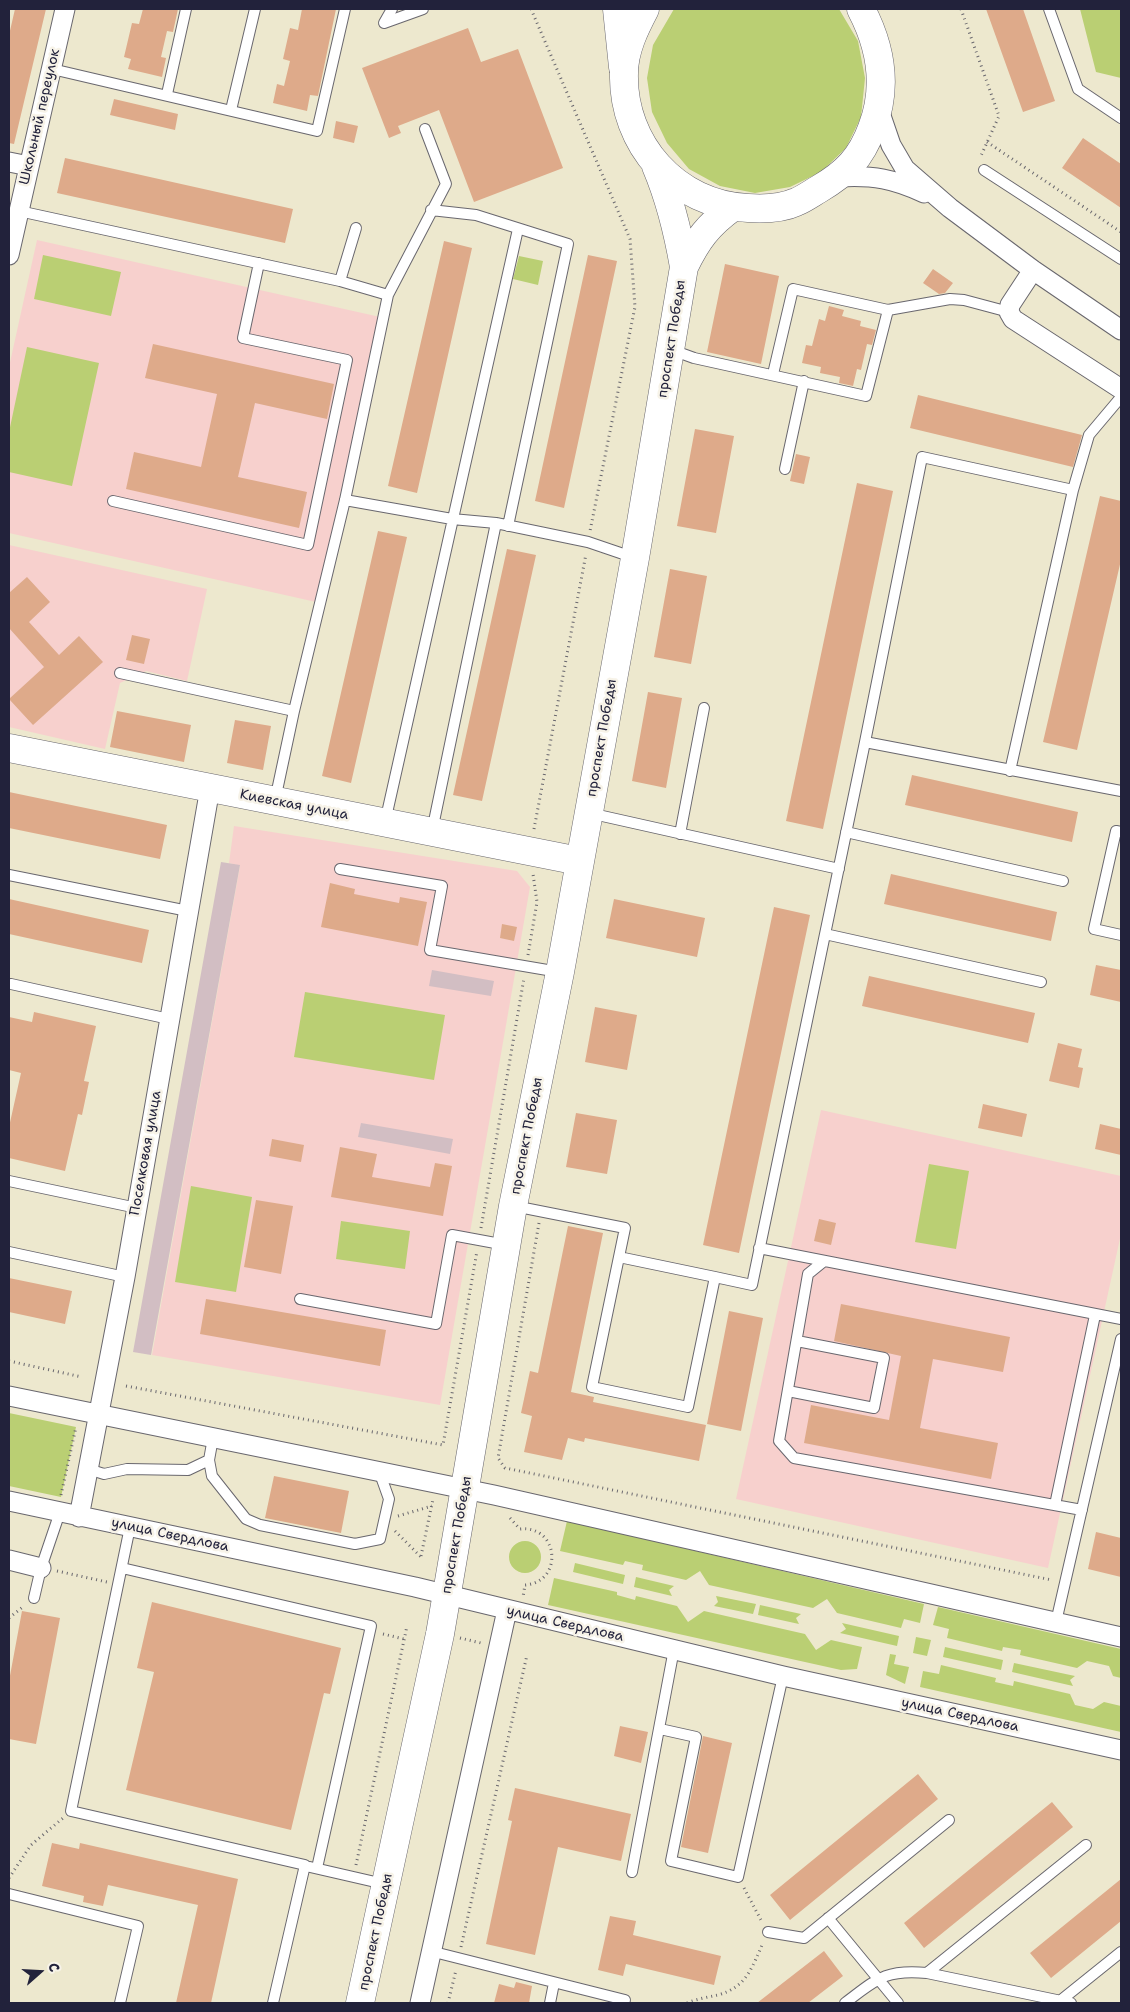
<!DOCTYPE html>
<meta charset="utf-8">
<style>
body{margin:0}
#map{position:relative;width:1130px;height:2012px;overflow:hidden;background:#ede8ce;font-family:"Shantell Sans",sans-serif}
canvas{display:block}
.frame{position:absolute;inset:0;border:10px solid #22223b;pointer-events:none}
.north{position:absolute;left:15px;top:1947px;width:50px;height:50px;-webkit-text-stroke:4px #f7f3e8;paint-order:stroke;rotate:71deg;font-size:14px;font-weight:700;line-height:20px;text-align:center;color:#22223b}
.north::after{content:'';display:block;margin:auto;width:18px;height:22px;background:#22223b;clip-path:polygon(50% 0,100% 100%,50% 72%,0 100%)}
</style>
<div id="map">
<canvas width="1130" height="2012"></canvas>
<div class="frame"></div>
<div class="north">С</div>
</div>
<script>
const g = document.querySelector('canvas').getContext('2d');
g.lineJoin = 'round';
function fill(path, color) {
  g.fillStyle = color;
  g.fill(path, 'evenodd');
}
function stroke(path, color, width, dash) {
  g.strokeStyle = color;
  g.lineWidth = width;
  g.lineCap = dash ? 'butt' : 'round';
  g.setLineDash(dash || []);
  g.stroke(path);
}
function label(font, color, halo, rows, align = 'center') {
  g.font = font + ' "Shantell Sans",sans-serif';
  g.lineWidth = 5;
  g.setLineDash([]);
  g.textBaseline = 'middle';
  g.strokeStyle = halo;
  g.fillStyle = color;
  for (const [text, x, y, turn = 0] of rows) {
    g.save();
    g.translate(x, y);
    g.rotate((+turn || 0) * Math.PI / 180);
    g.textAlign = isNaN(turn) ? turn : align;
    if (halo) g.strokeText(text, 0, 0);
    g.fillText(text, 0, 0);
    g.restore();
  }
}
const built = new Path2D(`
 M37 240 380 317 316 602 9 533V367Z
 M9 545 207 589 187 681 146 671 120 683 105 749 9 727Z
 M234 826 517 871 530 887 440 1405 152 1355 240 866 229 863Z
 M821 1110 1121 1176V1234L1048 1568 736 1499Z`);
const industrial = new Path2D(`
 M221 862 240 865 151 1355 133 1352Z
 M432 970 494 981 491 996 429 986Z
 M361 1123 453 1139 450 1154 358 1137Z`);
const green = new Path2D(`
 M674 9H839L858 41 865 78 861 117 846 148 821 172 790 187 755 193 720 186 689 169 667 143 652 112 647 78 653 45Z
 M1080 9H1121V78L1096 72Z
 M43 255 121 272 111 316 34 299Z
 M519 256 543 261 538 285 513 279Z
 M27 347 99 363 72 486 9 472V432Z
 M305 992 445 1015 434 1080 294 1057Z
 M929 1164 969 1171 956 1249 915 1242Z
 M191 1186 252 1197 236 1292 175 1282Z
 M341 1221 410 1231 405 1269 336 1259Z
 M9 1413 76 1427 61 1497 9 1486Z
 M567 1521 924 1604 920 1623 904 1619 901 1628 837 1613 827 1599 813 1608 709 1585 700 1571 686 1580 642 1570 643 1565 625 1561 623 1565 560 1551Z
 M509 1557a16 16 0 1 1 32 0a16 16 0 1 1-32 0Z
 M575 1563 625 1575 623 1584 573 1572Z
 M636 1577 674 1586 669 1590 672 1596 634 1587Z
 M554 1578 617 1592V1595L635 1600 636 1596 677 1606 688 1622 704 1611 805 1634 816 1650 831 1640 862 1647 857 1669 841 1670 548 1605Z
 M716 1596 756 1604 753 1614 714 1606 718 1602Z
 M760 1605 801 1614 796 1618 799 1624 758 1615Z
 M938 1607 1121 1649V1678L1113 1676 1109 1666 1087 1661 1077 1668 1020 1655 1021 1650 1003 1647 1002 1651 947 1638 949 1629 933 1625Z
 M842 1623 899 1636 897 1646 840 1633 846 1629Z
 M916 1637 931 1640 927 1656 913 1653Z
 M945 1647 1003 1660 1001 1670 943 1657Z
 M890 1654 896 1655 894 1664 909 1667 905 1684 886 1675Z
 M1014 1663 1075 1676 1070 1680 1073 1686 1012 1672Z
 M941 1665 996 1678 995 1682 1013 1686 1014 1681 1070 1694 1075 1705 1093 1709 1104 1702 1121 1706V1732L920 1687 923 1671 939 1674Z`);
const building = new Path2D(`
 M15 9H46L14 144 9 143V35Z
 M143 9H178L173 32 167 31 161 57 166 58 162 77 128 69 131 59 124 57 132 23 139 24Z
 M302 9H336L318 96 310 95 307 111 273 103 277 84 284 86 290 61 283 59 290 28 298 30Z
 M986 9H1023L1055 101 1023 112Z
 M468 28 481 62 518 49 563 168 474 202 439 110 398 126 401 133 389 138 362 68Z
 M114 99 178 114 175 130 110 115Z
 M336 121 358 126 354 143 333 138Z
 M1083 138 1121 164V208L1062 168Z
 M65 158 293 209 285 243 57 193Z
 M444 241 472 248 417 493 388 486Z
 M588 255 617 261 564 508 535 501Z
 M725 264 779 276 761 364 707 352Z
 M933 269 953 283 945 293 939 294 923 283Z
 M829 306 844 310 842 316 861 321 860 326 876 330 872 345 867 344 861 370 857 369 853 386 839 383 840 377 820 373 821 367 802 363 806 345 812 346 819 319 825 321Z
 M153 344 334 384 327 419 255 403 238 477 307 492 299 528 126 489 134 452 201 467 217 394 145 378Z
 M918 395 1082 435 1073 467 910 428Z
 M695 429 734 436 716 533 677 526Z
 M796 454 810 457 804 484 790 481Z
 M857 483 893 491 823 829 786 821Z
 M1100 496 1121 501V560L1077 750 1043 742Z
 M378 531 407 537 351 783 322 776Z
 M507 549 536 555 482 801 453 795Z
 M670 569 707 576 691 664 654 657Z
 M27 577 50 602 29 622 59 655 79 636 103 662 33 725 9 699 44 667 9 628V593Z
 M132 635 150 639 144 664 126 660Z
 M648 692 682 698 666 788 632 781Z
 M117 711 191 725 184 762 110 747Z
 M235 720 271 726 263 770 227 763Z
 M912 775 1078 812 1072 842 905 805Z
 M9 792 167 825 160 859 9 828Z
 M891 874 1057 912 1051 941 884 904Z
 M330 883 355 889 354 894 399 903 400 897 427 902 418 946 321 927Z
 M9 899 149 930 142 963 9 934Z
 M614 899 705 918 697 957 606 938Z
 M774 907 810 915 739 1253 703 1245Z
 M502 924 517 927 514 941 500 938Z
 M1096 965 1121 970V1002L1090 995Z
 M869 976 1035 1013 1028 1043 862 1006Z
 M595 1007 637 1015 627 1070 585 1062Z
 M34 1012 96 1026 84 1081 89 1082 82 1115 78 1114 65 1171 9 1158V1127L21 1073 9 1070V1017L32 1022Z
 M1058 1043 1082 1049 1078 1067 1083 1068 1079 1088 1049 1081Z
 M983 1104 1027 1114 1022 1137 978 1128Z
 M576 1113 617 1120 607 1174 566 1167Z
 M1100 1124 1121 1129V1155L1095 1149Z
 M272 1139 304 1145 301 1162 269 1156Z
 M340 1147 377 1154 372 1177 430 1187 435 1163 452 1166 443 1216 331 1197Z
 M256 1200 293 1206 281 1274 244 1267Z
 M819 1219 836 1223 831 1245 814 1241Z
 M568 1226 603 1233 571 1392 594 1397 593 1402 706 1425 699 1461 585 1438 584 1442 568 1438 562 1460 524 1452 532 1416 521 1413 530 1371 538 1373Z
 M9 1278 72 1291 65 1324 9 1312Z
 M206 1299 386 1330 380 1366 200 1334Z
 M841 1304 1010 1337 1003 1372 933 1359 920 1428 998 1443 991 1479 804 1443 811 1405 889 1420 901 1356 834 1341Z
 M729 1311 763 1318 741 1431 707 1424Z
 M274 1476 349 1491 341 1533 265 1518Z
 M1096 1532 1121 1538V1577L1088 1569Z
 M152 1602 341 1648 330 1694 324 1693 291 1830 126 1790 154 1672 137 1668Z
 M22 1611 60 1618 36 1744 9 1739V1681Z
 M620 1726 648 1732 641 1763 614 1756Z
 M703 1736 732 1743 708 1853 681 1847Z
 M918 1774 938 1799 790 1920 770 1895Z
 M515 1788 631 1814 621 1861 558 1847 535 1955 486 1944 512 1821 508 1820Z
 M1052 1802 1073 1827 924 1948 904 1923Z
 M52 1843 79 1849 80 1843 238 1879 211 2003H176L198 1905 108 1885 103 1906 83 1902 84 1896 42 1886Z
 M1121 1879V1921L1051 1978 1030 1953Z
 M610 1916 636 1921 633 1935 721 1956 714 1985 626 1964 623 1976 598 1970Z
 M824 1951 843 1976 808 2003H757Z
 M516 1982 532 1986 529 2003H494L499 1984 514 1988Z`);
const path = new Path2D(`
 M531 9 630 239 635 307 590 531
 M961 9 999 116 980 158
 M987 142 1121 232
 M534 829 586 554
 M528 955 537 902 533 874
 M539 1223 498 1458 505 1468 1052 1580
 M481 1228 524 978
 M9 1361 82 1377
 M126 1386 443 1445 477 1251
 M61 1495 76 1427
 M398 1516 432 1506
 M510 1518 520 1529C559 1525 564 1582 525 1585L523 1597
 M395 1531 421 1557
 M421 1556 433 1499
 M57 1571 107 1582
 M9 1618 24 1606
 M383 1634 404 1639
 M460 1638 481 1643
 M356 1865 407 1626
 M9 1878 31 1845 63 1818
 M744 1888 762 1922
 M461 1947 527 1655
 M448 2003 456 1970
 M687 2003C697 1999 708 1997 718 1995 747 1987 752 1967 763 1943`);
const service = new Path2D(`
 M392 9 384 23 423 9
 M1049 9 1078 89 1121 118
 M52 69 317 131 345 9
 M167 94 186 9
 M231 110 255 9
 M984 170 1121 259
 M431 210 476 215 568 244 508 526
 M19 211 340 281 388 295
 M340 281 356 228
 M888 310 950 299 964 300 1009 312
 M672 350 694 358 866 396 888 310 793 289 773 374
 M785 469 804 381
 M1073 490 1089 435 1121 397
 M345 500 452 519 496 523 588 542 635 558
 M113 501 308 545 347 360 243 338 259 263
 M120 673 294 711
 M865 742 1121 791
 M275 800 294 711 345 500 388 295 446 184 425 129
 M589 813 839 869
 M385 822 518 229
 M432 831 496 523
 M846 832 1063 881
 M1121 832 1116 831 1094 929 1121 935
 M680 834 704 708
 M340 869 442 886 430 950 559 972
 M9 875 188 911
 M825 934 1041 982
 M11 984 169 1019
 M9 1181 137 1208
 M514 1206 625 1228 592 1387 688 1407 715 1277 752 1285 865 742 922 457 1073 490 1010 771
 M759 1248 1121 1319
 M9 1252 125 1277
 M619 1257 715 1277
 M824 1261 808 1274 779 1441 794 1458 1082 1510
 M300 1299 436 1324 452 1235 506 1245
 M788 1391 874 1408 884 1358 797 1341
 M209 1460 212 1476 246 1519 260 1525 355 1544 380 1539 389 1499 379 1471
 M88 1469 104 1474 127 1469 188 1470 209 1460 213 1438
 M1055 1505 1095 1315
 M130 1527 71 1811 305 1865 273 2003
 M122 1568 371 1626 317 1868
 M34 1598 41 1568 60 1512
 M1056 1622 1121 1339
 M660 1729 696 1737 671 1861 738 1877 783 1676
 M310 1867 384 1884
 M632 1872 674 1649
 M9 1894 138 1926 120 2003
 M828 1918 898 2003
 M768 1932 804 1938 949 1820
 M430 1951 625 2000
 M927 1973 1086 1845
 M1060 2001 1121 1952
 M550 2003 554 1983
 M845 2003C877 1979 885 1969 927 1973L1071 2003`);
const minor = new Path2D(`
 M879 110 891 145 905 169 950 208 1033 270 1121 330
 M9 162 29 166
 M840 177C873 175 894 179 924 193
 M9 255 65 9
 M1033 270 1010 305 1009 312 1013 319 1121 389
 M9 1396 494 1495 1121 1637
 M9 1501 415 1587 783 1676 1121 1750
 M79 1517 125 1277 210 788
 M9 1560 41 1568
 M420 2003 507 1610`);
const secondary = new Path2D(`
 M617 9 623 67
 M9 748 579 861`);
const primary = new Path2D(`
 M645 9C635 28 624 50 624 73 622 144 676 205 748 208 764 209 781 209 796 202 804 199 812 193 819 189 846 173 861 158 872 128 888 87 881 47 861 9
 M656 166C670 199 678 232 684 267
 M360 2003 440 1634 513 1206 560 972 635 558 684 267C697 240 708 225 733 207`);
const streetNames = [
 ["Школьный переулок",40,117,-77],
 ["проспект Победы",672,339,-81],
 ["проспект Победы",602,738,-80],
 ["Киевская улица",294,805,11],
 ["проспект Победы",527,1136,-79],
 ["Поселковая улица",146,1153,-80],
 ["улица Свердлова",170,1535,12],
 ["проспект Победы",457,1535,-80],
 ["улица Свердлова",565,1624,13],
 ["улица Свердлова",960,1715,12],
 ["проспект Победы",376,1932,-78]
];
fill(built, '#f7d0cd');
fill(industrial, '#d2bec3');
fill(green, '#bacf73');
fill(building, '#deaa8a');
stroke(service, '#69676e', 12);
stroke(minor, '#69676e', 21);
stroke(secondary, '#69676e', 29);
stroke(primary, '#69676e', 29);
stroke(path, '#69676e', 3, [1, 4]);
stroke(service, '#fff', 10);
stroke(minor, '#fff', 19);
stroke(secondary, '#fff', 28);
stroke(primary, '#fff', 28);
label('14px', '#22223b', '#f7f3e8', streetNames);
</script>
